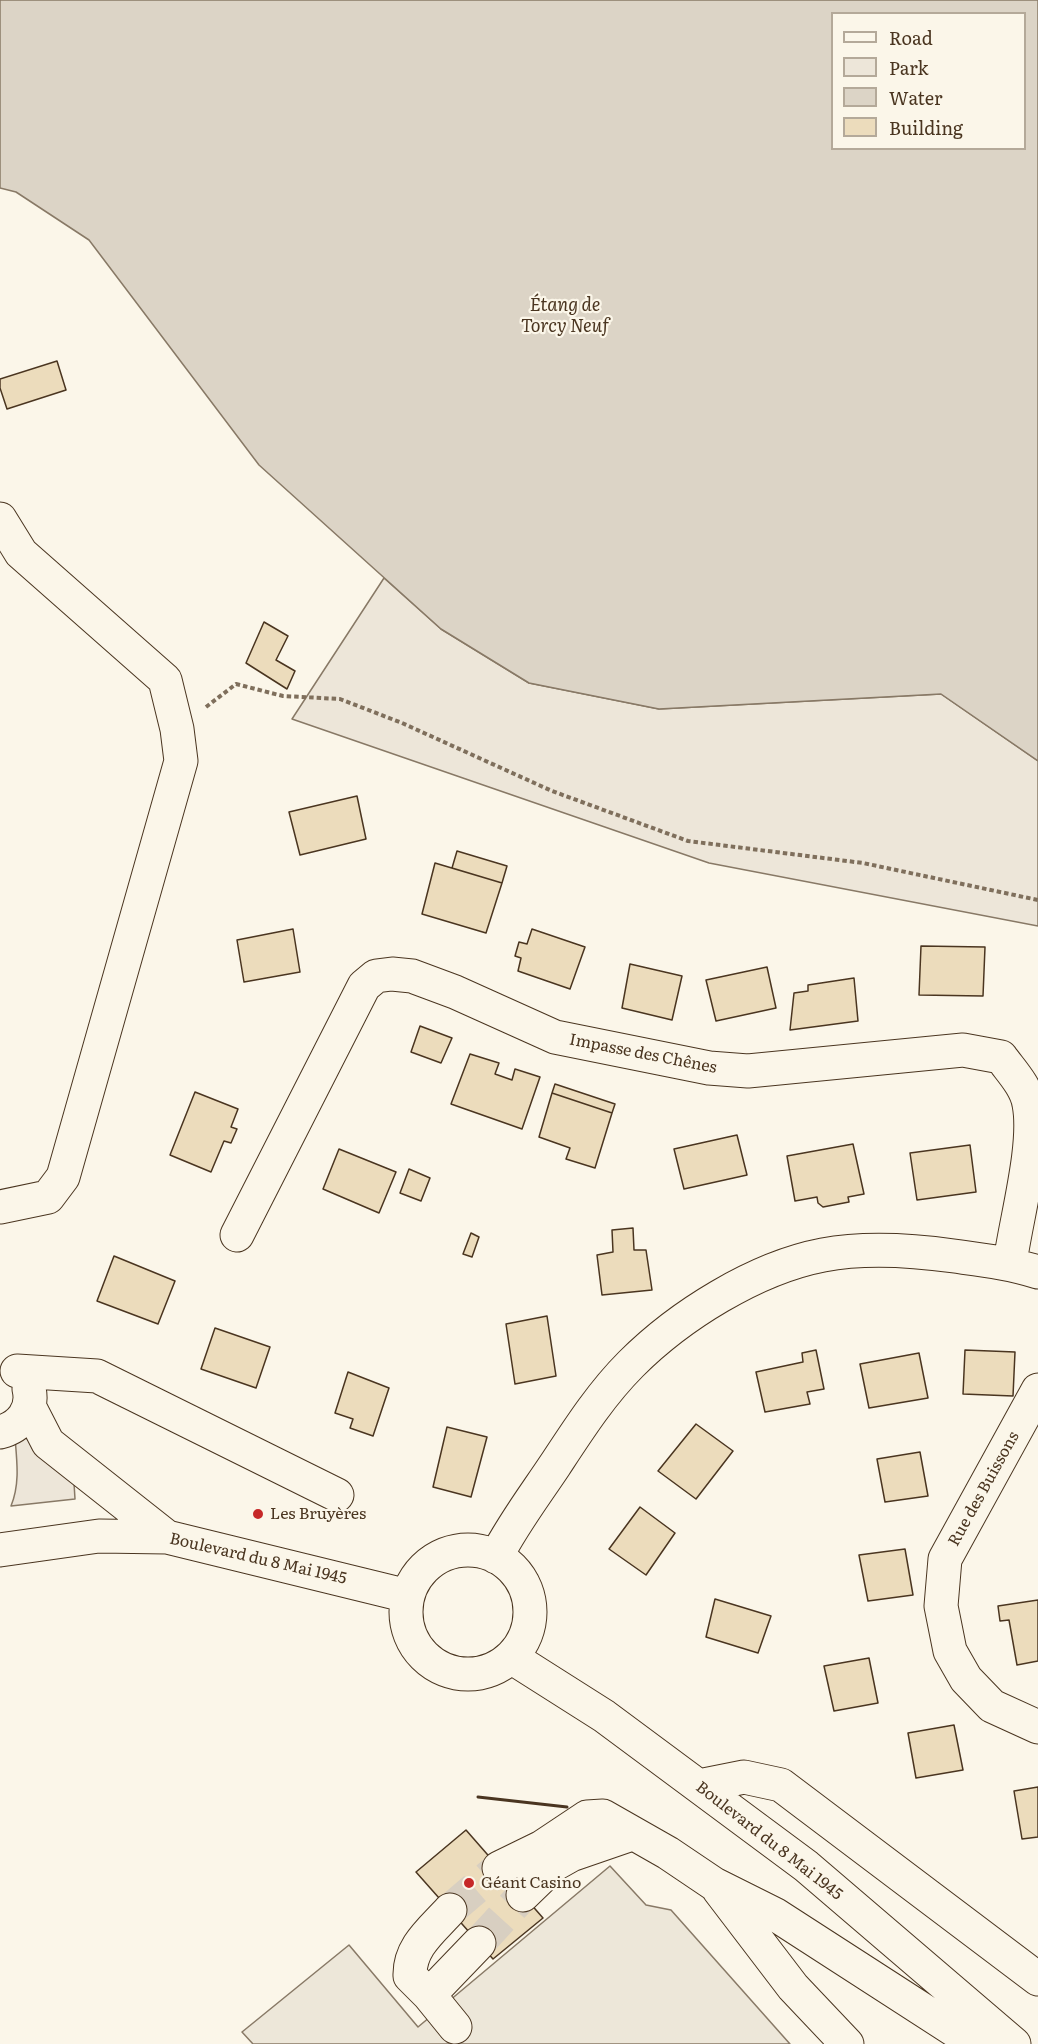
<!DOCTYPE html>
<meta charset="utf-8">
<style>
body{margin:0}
#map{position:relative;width:1038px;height:2044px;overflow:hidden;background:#fbf6e9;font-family:Literata,serif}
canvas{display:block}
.legend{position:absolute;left:831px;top:12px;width:195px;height:138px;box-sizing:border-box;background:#fbf6e9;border:2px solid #b4a999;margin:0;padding:8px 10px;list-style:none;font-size:18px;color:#4a3520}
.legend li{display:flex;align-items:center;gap:12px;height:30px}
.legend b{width:30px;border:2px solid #b4a999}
</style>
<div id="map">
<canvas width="1038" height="2044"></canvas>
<ul class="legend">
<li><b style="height:8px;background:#fbf6e9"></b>Road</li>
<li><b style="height:16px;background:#ede6d9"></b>Park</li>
<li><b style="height:16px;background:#dcd4c6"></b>Water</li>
<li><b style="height:16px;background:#ecdcbc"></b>Building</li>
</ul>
</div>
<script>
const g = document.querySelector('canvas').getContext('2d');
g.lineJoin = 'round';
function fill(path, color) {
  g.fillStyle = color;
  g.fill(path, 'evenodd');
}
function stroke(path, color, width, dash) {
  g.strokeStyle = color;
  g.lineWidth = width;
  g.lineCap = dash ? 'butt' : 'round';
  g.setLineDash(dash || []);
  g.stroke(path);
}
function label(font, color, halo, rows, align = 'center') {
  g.font = font + ' Literata,serif';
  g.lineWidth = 4.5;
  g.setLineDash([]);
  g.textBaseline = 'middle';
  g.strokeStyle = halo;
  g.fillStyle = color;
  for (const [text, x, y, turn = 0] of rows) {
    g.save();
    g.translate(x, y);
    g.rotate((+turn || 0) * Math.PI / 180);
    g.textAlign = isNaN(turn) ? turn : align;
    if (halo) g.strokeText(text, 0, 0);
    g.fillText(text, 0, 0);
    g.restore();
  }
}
const green = new Path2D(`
 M384 578 441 629 529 683 659 709 941 694 1038 761V926L709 863 292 719Z
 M23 1435 74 1483 75 1499 11 1506C20 1484 17 1462 15 1438Z`);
const parking = new Path2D(`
 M610 1866 646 1905 671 1910 790 2044H253L242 2032 349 1945 418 2027Z`);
const water = new Path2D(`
 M0 0H1038V761L941 694 659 709 529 683 441 629 259 465 89 240 16 192 0 188ZM832 14H1024V148H832Z`);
const building = new Path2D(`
 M57 361 66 390 7 409 0 388V379Z
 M264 622 288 636 276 660 295 671 287 689 246 663Z
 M357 796 366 839 300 855 289 812Z
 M457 851 507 866 502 883 452 868Z
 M435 863 502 883 486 933 422 914Z
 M293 929 300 972 244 982 237 940Z
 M532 929 585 947 570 989 518 971 521 958 515 956 519 942 527 944Z
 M921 946 985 947 983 996 919 995Z
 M630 964 682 976 672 1020 622 1008Z
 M767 967 776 1008 716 1021 706 980Z
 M854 978 858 1021 790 1030 794 993 808 991V985Z
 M420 1026 452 1038 441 1063 411 1052Z
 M470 1054 499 1063 495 1074 512 1080 515 1069 540 1077 522 1129 451 1104Z
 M555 1084 615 1104 612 1113 552 1093Z
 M195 1092 238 1109 231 1127 237 1129 231 1143 224 1141 211 1172 170 1155Z
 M552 1093 612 1113 595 1168 566 1159 570 1148 539 1137Z
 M737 1135 747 1175 684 1189 674 1149Z
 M853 1144 864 1194 848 1197 849 1202 823 1207 818 1203 817 1197 795 1201 787 1156Z
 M970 1145 976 1192 917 1200 910 1153Z
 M339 1149 396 1172 379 1213 323 1189Z
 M409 1169 430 1178 421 1201 400 1193Z
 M633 1228 634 1250H646L652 1290 602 1295 597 1255 613 1252 612 1230Z
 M471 1233 479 1237 472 1257 463 1254Z
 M114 1256 175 1281 158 1324 97 1301Z
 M547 1316 556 1376 515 1384 506 1324Z
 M215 1328 270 1347 256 1388 201 1369Z
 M816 1350 824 1389 807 1392 810 1404 765 1412 756 1372 803 1362 802 1353Z
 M965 1350 1015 1352 1013 1396 963 1394Z
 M919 1353 928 1398 869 1408 860 1364Z
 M348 1372 389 1388 373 1436 350 1428 353 1419 335 1413Z
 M696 1424 733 1451 696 1499 658 1471Z
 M447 1427 487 1437 471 1497 433 1487Z
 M920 1452 928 1496 885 1502 877 1459Z
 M640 1507 675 1533 646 1575 609 1549Z
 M905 1549 913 1595 868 1601 859 1555Z
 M715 1599 771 1616 758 1653 706 1637Z
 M1038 1600V1661L1017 1665 1009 1620 1000 1621 998 1606Z
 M869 1658 878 1703 834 1711 824 1666Z
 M954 1725 963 1770 916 1778 908 1733Z
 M1038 1787V1837L1022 1839 1014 1791Z
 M466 1830 543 1918 493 1959 416 1872Z`);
const minorTunnel = new Path2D(`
 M450 1910 499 1868
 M479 1943 523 1895`);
const path = new Path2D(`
 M206 707 236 684 283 696 340 699 402 723 552 791 688 841 863 863 1038 900`);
const minor = new Path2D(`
 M0 519 21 553 165 680 177 729 181 761 63 1177 48 1197 0 1207
 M237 1235 364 986 376 976 392 974 412 976 455 992 555 1037 709 1068 748 1071 963 1050 1001 1057C1011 1071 1026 1086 1029 1104 1037 1145 1016 1219 1010 1263
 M17 1371 97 1376 337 1495
 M1038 1390 945 1559 941 1606 950 1651 966 1679 992 1706 1038 1727
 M29 1406 48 1443 167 1537
 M0 1432C20 1427 34 1410 29 1389
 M0 1550 99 1536 167 1537 408 1596
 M406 1612a62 62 0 1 1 124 0a62 62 0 1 1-124 0Z
 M496 1557C513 1524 535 1495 555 1465 578 1430 601 1394 631 1364 679 1316 755 1268 823 1255 865 1247 911 1250 954 1256 983 1260 1010 1263 1038 1272
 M511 1657 604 1716 806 1866 1014 2044
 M699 1786 744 1777 781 1785 1038 1979
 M499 1868 542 1847 587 1817 603 1816 668 1853 714 1884 776 1915 965 2037 984 2044
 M719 1890 793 1987 847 2044
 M523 1895 555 1864 571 1855 632 1834
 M429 1995 410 1976C409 1947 432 1930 450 1910
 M455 2027 429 1995 479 1943`);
const wall = new Path2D(`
 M478 1797 567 1807`);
const markers = [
 [258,1514,6,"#c62828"],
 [469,1883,6,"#c62828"]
];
const streetNames = [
 ["Impasse des Chênes",643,1054,11],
 ["Rue des Buissons",984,1489,-61],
 ["Boulevard du 8 Mai 1945",258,1559,13],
 ["Boulevard du 8 Mai 1945",769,1841,38]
];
const poiNames = [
 ["Les Bruyères",270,1514],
 ["Géant Casino",481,1883]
];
const waterNames = [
 ["Étang de",565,306],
 ["Torcy Neuf",565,327]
];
fill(green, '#ede6d9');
stroke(green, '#887966', 1.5);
fill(parking, '#ede7d9');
stroke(parking, '#887966', 1.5);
fill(water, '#dcd4c6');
stroke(water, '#887966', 1.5);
fill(building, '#ecdcbc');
stroke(building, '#4a3520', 1.5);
stroke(minorTunnel, '#d8cfc1', 33, [33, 16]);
stroke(minor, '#4a3520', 35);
stroke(path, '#7f6f5c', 4, [4.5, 3]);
stroke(minor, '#fbf6e9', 33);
stroke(wall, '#4a3520', 3);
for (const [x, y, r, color] of markers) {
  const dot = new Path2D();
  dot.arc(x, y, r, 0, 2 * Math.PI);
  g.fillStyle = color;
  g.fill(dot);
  stroke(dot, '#fbf6e9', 2);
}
label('16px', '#4a3520', '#fbf6e9', streetNames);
label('16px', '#4a3520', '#fbf6e9', poiNames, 'left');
label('italic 18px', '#4a3520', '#fbf6e9', waterNames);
</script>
